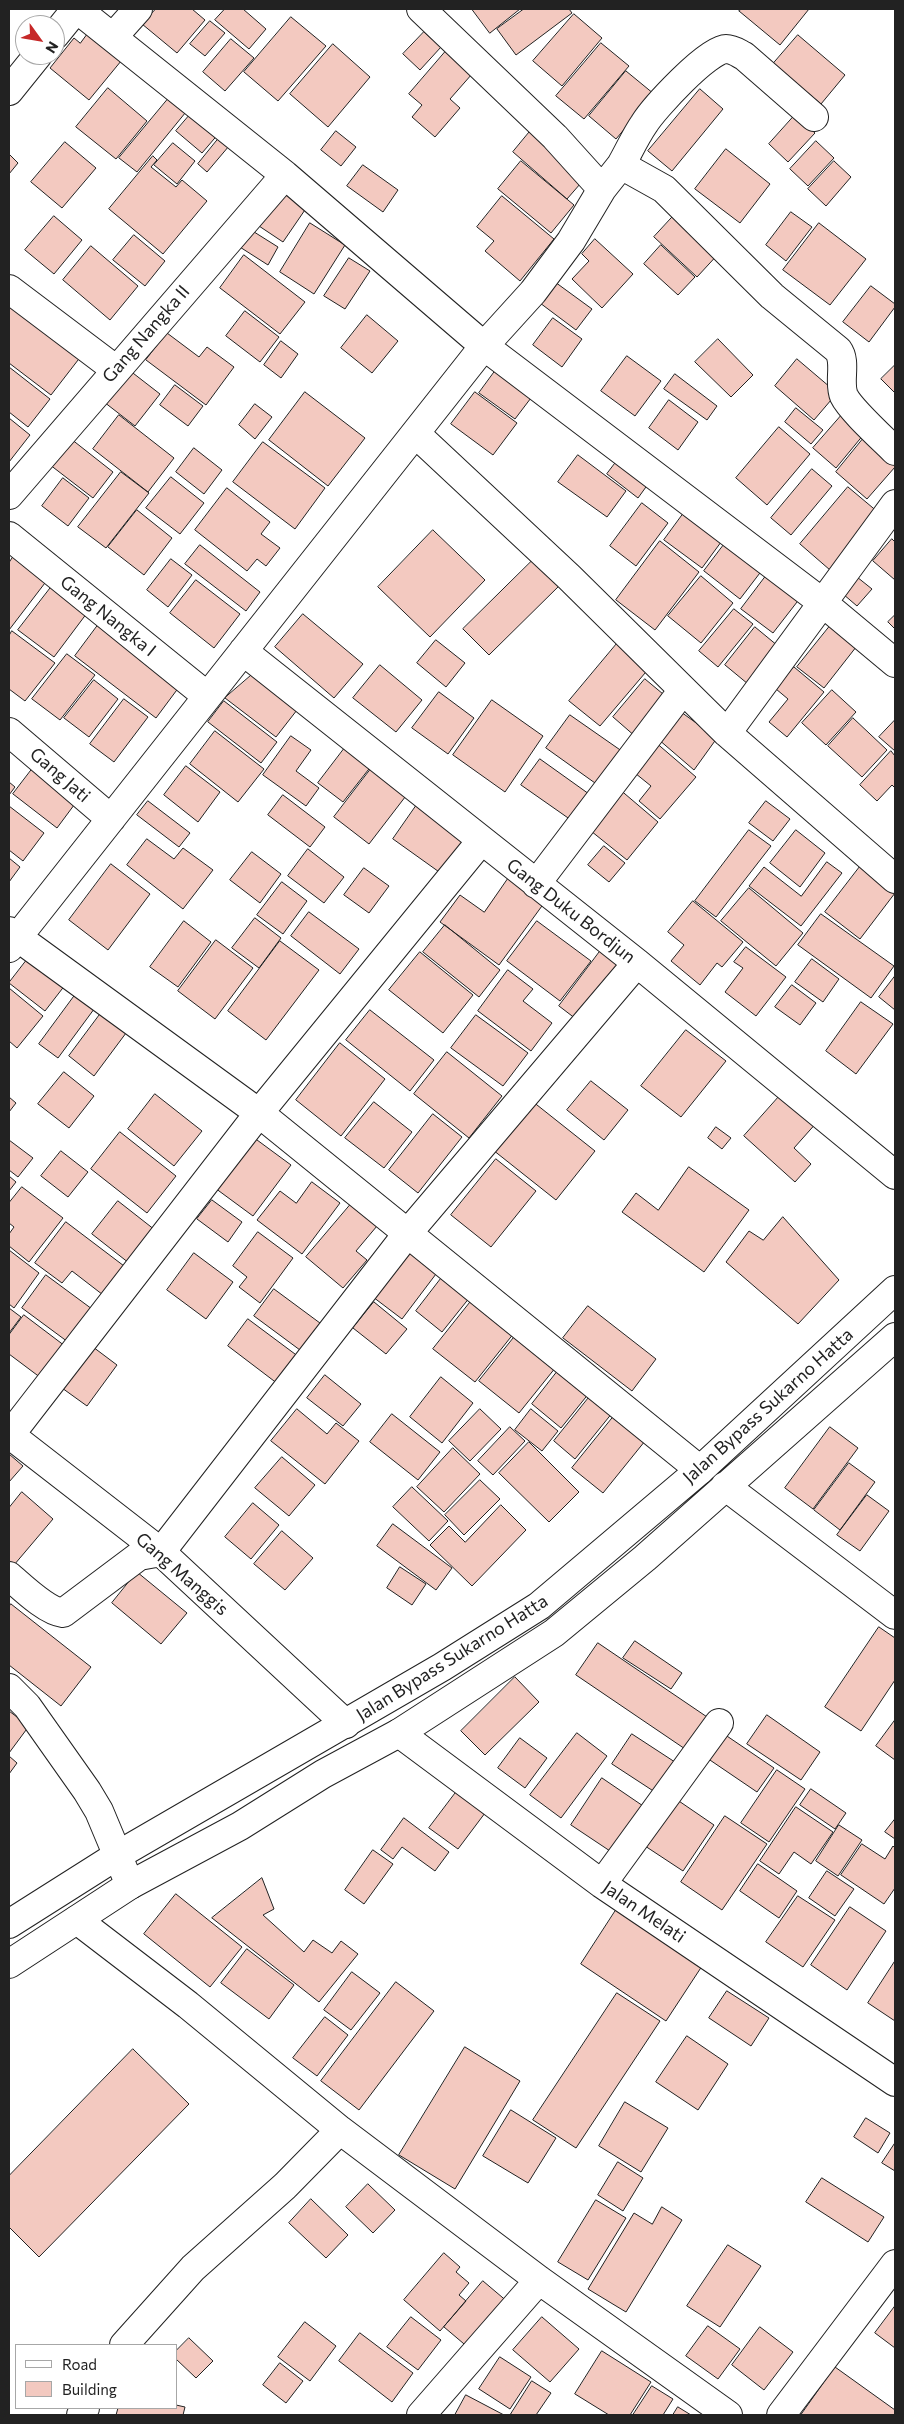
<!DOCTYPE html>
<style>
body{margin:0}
#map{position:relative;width:904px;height:2424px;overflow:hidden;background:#fff;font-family:Commissioner,sans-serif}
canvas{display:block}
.frame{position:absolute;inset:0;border:10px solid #222;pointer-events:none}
.legend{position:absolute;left:15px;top:2344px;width:162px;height:65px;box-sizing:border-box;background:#fff;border:1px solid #a7a7a7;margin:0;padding:6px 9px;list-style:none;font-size:15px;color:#222}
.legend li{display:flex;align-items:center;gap:10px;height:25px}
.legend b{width:25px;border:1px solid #a7a7a7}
.north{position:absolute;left:15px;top:15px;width:50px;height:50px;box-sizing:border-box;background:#fff;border:1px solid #a7a7a7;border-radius:50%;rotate:122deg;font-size:14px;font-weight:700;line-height:20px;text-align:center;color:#222}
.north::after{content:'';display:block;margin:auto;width:18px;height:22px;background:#c62828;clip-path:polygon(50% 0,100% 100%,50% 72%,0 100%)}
</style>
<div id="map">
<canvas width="904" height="2424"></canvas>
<div class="frame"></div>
<ul class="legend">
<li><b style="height:6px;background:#fff"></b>Road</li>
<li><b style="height:14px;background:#f3c9c0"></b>Building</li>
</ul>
<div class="north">N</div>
</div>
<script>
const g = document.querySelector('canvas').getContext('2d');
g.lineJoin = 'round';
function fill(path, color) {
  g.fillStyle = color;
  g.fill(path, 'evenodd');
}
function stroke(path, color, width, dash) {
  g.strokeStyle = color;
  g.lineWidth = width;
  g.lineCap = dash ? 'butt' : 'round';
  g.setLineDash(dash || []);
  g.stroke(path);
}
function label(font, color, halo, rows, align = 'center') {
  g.font = font + ' Commissioner,sans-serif';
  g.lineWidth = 4;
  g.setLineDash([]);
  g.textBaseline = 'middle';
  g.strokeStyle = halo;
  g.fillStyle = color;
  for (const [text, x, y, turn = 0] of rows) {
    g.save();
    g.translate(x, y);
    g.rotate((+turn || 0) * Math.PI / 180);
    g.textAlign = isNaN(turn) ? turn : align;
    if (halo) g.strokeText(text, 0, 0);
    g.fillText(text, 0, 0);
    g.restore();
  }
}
const building = new Path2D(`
 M156 9H192L205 20 177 53 142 24Z
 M225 9H243L266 29 249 49 215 20Z
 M472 9H520L490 33Z
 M524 9H569L572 13 516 55 497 29Z
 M742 9H809L780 45 739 11Z
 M574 14 602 38 562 86 533 61Z
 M291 17 326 46 278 101 244 72Z
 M210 21 225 33 205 56 190 44Z
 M92 28 126 55 89 100 50 68 74 38 80 43Z
 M424 32 441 47 420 70 403 54Z
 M798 35 845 75 821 104 773 64Z
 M231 39 254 58 225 91 203 72Z
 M601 43 629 66 584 119 556 96Z
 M333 44 370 77 328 127 290 94Z
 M446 51 472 74 450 99 460 108 435 137 412 117 422 105 409 94Z
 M626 71 654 94 616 139 589 116Z
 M108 88 147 121 116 159 76 127Z
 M700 89 723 109 672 171 648 151Z
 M173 93 190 107 137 172 119 158Z
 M194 110 220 132 202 153 176 131Z
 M795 115 815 133 788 162 769 144Z
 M532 129 587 176 567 199 513 152Z
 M336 131 356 147 341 166 321 150Z
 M219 138 229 146 207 172 198 164Z
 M816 141 834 158 808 186 790 169Z
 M65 142 96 168 62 208 31 182Z
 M173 143 195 161 177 184 154 165Z
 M726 149 770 184 740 223 695 189Z
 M9 154 18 163 9 174Z
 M153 156 157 160 151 167 176 187 182 180 207 201 163 254 109 209Z
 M521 161 574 205 551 233 498 189Z
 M834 161 851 177 826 206 808 189Z
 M363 165 398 190 383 212 347 186Z
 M285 188 309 204 283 242 259 226Z
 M502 196 554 239 520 281 485 251 494 241 477 227Z
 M678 211 721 251 697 277 654 237Z
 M791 212 812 227 786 261 766 245Z
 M54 216 82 240 54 274 25 250Z
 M310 223 345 245 314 294 280 272Z
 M819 223 866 259 830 305 783 270Z
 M243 225 278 247 268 265 232 242Z
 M134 235 165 261 145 286 113 260Z
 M595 239 633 274 602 308 572 279 589 261 582 254Z
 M661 245 695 277 678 295 644 264Z
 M91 246 138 286 110 320 63 280Z
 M244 255 305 302 280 334 220 288Z
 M349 258 370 271 345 309 324 296Z
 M555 282 592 309 576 330 540 303Z
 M871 286 895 304V307L869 342 843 322Z
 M9 292 85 351 51 395 9 363Z
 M245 311 279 337 260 362 226 336Z
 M367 315 398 341 372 373 341 348Z
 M553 318 582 339 562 367 533 345Z
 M167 333 199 357 207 347 234 367 206 405 146 360Z
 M718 339 753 375 731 397 695 362Z
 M281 341 298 354 281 378 264 365Z
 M627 356 661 381 635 416 601 391Z
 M797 359 837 393 814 420 775 386Z
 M501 363 537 390 515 419 479 393Z
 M895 365V393L881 379Z
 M9 367 50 399 28 427 9 412Z
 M129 370 160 394 135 426 104 402Z
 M675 374 717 406 707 420 664 389Z
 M175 385 203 406 188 426 160 405Z
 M305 392 365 438 328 486 269 440Z
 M475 392 517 423 493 455 451 424Z
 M669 400 698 422 678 450 649 428Z
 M255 404 272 417 255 439 239 425Z
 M796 408 823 430 811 444 785 422Z
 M847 409 869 428 836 468 813 448Z
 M119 415 174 458 148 492 93 449Z
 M9 418 30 435 9 462Z
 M779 427 810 454 767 505 736 478Z
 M867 434 895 458V467L867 499 836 472Z
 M66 435 113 472 93 498 45 461Z
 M263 442 325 488 295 529 233 482Z
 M194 448 222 470 204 494 176 472Z
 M578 455 626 491 607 517 558 482Z
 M620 457 651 480 638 498 607 474Z
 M812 469 832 486 791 535 771 518Z
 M121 472 149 493 106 548 78 527Z
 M171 477 204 503 180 534 146 508Z
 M63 478 89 498 68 526 42 506Z
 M848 487 879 513 830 570 800 544Z
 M227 488 270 522 261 534 280 548 266 566 257 559 247 571 195 530Z
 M642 503 668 523 636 566 610 546Z
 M137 510 172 538 144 575 108 547Z
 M686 510 724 538 702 568 664 540Z
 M433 530 485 580 430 637 378 587Z
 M729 538 766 565 740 599 704 571Z
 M892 539 895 542V580L873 561Z
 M660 541 699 572 655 630 616 600Z
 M200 545 260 592 246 611 185 564Z
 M15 554 48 579 9 630V563Z
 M536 557 562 583 489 655 463 629Z
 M171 559 192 575 168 607 147 590Z
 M772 568 804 593 773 633 741 609Z
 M701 576 733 603 701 643 668 616Z
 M857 577 872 589 857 606 843 594Z
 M196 580 240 614 214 648 170 613Z
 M52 586 87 613 54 657 18 630Z
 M734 609 753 624 718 667 699 651Z
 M303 614 363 664 334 698 275 647Z
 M895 615V629L888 622Z
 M104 617 185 679 156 718 75 656Z
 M834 621 860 642 824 688 797 667Z
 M755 627 778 646 748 684 725 665Z
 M12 631 55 663 25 701 9 689V636Z
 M436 640 465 663 446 687 417 663Z
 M620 640 651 666 600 726 569 701Z
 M67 654 95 675 60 720 32 699Z
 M380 665 422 700 396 732 353 698Z
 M794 667 824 692 787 737 769 722 788 699 776 689Z
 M254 673 297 710 276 737 225 698Z
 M645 679 669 699 636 737 613 717Z
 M94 680 118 699 89 737 64 718Z
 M832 690 856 712 826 745 802 723Z
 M439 692 474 718 448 754 412 728Z
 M124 699 148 717 114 762 90 744Z
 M492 700 543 736 505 792 453 755Z
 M224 701 277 742 261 763 208 722Z
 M681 712 717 738 694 770 658 739Z
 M570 715 626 754 602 788 546 748Z
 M853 718 887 750 862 777 828 746Z
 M895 720V751L879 737Z
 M215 731 264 769 238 802 190 764Z
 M291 736 311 750 296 771 319 788 306 806 263 775Z
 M654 741 696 777 660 819 639 801 651 786 630 769Z
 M347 745 372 765 343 802 318 783Z
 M891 751 895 756V788L892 785 877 801 860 785Z
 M540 759 589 794 571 820 521 785Z
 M377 761 412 788 369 844 334 817Z
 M36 764 80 797 57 828 13 794Z
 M186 766 220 792 198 822 164 795Z
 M9 782 15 787 9 795Z
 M618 788 658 822 627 860 586 827Z
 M283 795 325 827 310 847 268 815Z
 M148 801 190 833 179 847 137 815Z
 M766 801 790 819 773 841 749 823Z
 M9 806 44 833 23 861 9 850Z
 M416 806 465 841 442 874 393 839Z
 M749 830 771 846 716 917 695 901Z
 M796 830 825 853 800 887 770 863Z
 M147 839 174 859 183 848 213 870 183 909 127 865Z
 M604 846 625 863 609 882 588 865Z
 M308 849 344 877 324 903 288 876Z
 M252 852 281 874 260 903 230 880Z
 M9 858 20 867 9 882Z
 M827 862 842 873 801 926 749 886 764 867 801 896Z
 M111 864 150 894 108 950 69 920Z
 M862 864 895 890V893L860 939 825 912Z
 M364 868 389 886 369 913 344 895Z
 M512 873 547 899 499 965 440 922 460 895 484 912Z
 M282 882 307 901 283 934 257 915Z
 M749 888 803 933 776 966 721 921Z
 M693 901 743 942 722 967 717 963 700 985 671 961 684 945 668 932Z
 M309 912 359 949 340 974 291 936Z
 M821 914 894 966 871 998 798 945Z
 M255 918 281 938 259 968 232 948Z
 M184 921 211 942 178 987 150 967Z
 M537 921 591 961 560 1001 507 961Z
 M445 925 500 970 479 997 423 952Z
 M216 940 253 968 215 1019 178 991Z
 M280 941 319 970 266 1040 228 1011Z
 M604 946 622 959 576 1019 559 1006Z
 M746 947 786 977 756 1016 725 992 743 968 734 962Z
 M33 952 69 980 45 1011 9 983Z
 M420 952 473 995 443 1033 389 990Z
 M812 959 839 979 823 1002 795 982Z
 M508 970 533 989 523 1001 552 1023 531 1051 478 1011Z
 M895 976V1010L879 997Z
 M792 985 816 1003 800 1025 775 1007Z
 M81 987 100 1001 58 1058 39 1044Z
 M9 988 43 1016 17 1048 9 1041Z
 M861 1002 893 1024 856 1074 826 1051Z
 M104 1009 129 1029 94 1076 69 1056Z
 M370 1010 434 1060 410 1091 346 1040Z
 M476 1015 528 1053 503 1086 451 1048Z
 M686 1030 726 1061 681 1117 641 1086Z
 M340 1043 385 1079 341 1136 296 1100Z
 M447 1052 502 1096 469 1138 414 1094Z
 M64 1072 94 1096 69 1128 38 1104Z
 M591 1081 628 1110 604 1140 567 1110Z
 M784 1091 818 1121 794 1148 811 1164 795 1182 744 1136Z
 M155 1094 202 1131 174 1166 128 1129Z
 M9 1097 16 1103 9 1112Z
 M532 1101 595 1151 556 1200 493 1150Z
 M374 1102 412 1132 384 1168 345 1138Z
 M433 1114 462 1137 418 1193 389 1170Z
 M716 1127 731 1138 722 1149 708 1138Z
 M120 1132 176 1176 147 1213 91 1169Z
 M253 1137 291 1165 253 1216 215 1188Z
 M9 1140 33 1158 18 1177 9 1170Z
 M61 1151 88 1172 68 1197 41 1176Z
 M496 1159 536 1191 491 1247 451 1215Z
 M689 1167 749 1210 704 1272 622 1212 636 1193 658 1210Z
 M9 1176 16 1182 9 1191Z
 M312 1182 340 1203 302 1254 257 1220 280 1191 296 1203Z
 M22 1187 63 1218 29 1262 9 1246V1234L14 1227 9 1223V1203Z
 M212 1200 242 1222 228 1242 197 1219Z
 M118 1201 155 1230 129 1263 92 1234Z
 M351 1204 377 1226 356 1251 367 1260 343 1288 306 1257Z
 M783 1217 839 1280 798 1324 726 1262 749 1231 763 1240Z
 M66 1222 128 1269 107 1298 72 1271 62 1283 35 1263Z
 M258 1232 293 1258 260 1303 239 1287 247 1277 233 1266Z
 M414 1249 439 1270 402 1319 373 1297Z
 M9 1250 39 1273 14 1308 9 1304Z
 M194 1253 233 1282 206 1319 167 1290Z
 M46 1275 92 1309 68 1342 22 1308Z
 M443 1276 470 1297 442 1332 416 1311Z
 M274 1289 324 1326 304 1353 254 1316Z
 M476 1295 518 1328 475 1382 433 1349Z
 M374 1302 407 1329 386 1354 353 1328Z
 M588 1306 656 1359 632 1391 563 1338Z
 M9 1308 21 1317 9 1333Z
 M24 1315 65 1346 41 1378 9 1354V1335Z
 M248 1319 299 1357 278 1384 228 1346Z
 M520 1330 560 1362 519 1413 479 1381Z
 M93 1347 117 1365 87 1406 62 1388Z
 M564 1363 594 1387 561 1428 532 1404Z
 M325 1375 361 1404 343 1426 307 1398Z
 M441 1377 473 1403 442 1443 410 1417Z
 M595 1390 617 1407 575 1459 554 1441Z
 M297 1409 327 1434 336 1423 359 1441 325 1484 271 1441Z
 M480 1409 501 1429 470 1461 449 1441Z
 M531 1409 558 1431 542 1451 515 1430Z
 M392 1414 440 1452 418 1480 370 1442Z
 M614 1416 645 1441 603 1493 572 1468Z
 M510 1427 525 1441 493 1475 478 1461Z
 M830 1427 858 1448 813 1509 785 1488Z
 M529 1442 579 1492 549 1522 499 1473Z
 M453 1448 480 1474 444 1512 417 1487Z
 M9 1454 23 1466 9 1482Z
 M282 1457 315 1485 289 1516 255 1488Z
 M849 1463 875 1482 840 1530 814 1510Z
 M480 1480 500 1499 464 1535 445 1515Z
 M412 1487 448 1521 429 1541 393 1507Z
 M22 1492 53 1519 14 1565 9 1561V1508Z
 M867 1495 889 1511 860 1551 837 1535Z
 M253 1503 279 1525 251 1559 225 1537Z
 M501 1505 526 1530 472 1586 430 1545 449 1526 465 1542Z
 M393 1524 452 1568 436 1590 377 1546Z
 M282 1531 313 1558 285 1590 254 1564Z
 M400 1567 426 1584 412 1605 387 1588Z
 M137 1572 187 1613 161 1644 112 1603Z
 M11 1604 91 1667 61 1706 9 1665V1607Z
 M879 1627 895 1638V1680L861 1731 825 1707Z
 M635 1641 682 1673 671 1689 623 1658Z
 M598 1643 713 1721 691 1753 576 1675Z
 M515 1677 539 1702 485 1755 461 1731Z
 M9 1711 29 1726 9 1753Z
 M767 1715 820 1752 801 1780 747 1744Z
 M895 1720V1760L876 1746Z
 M721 1732 774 1768 757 1792 704 1756Z
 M577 1733 607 1756 561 1818 530 1795Z
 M632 1734 681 1766 661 1796 612 1764Z
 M520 1738 547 1758 525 1788 498 1768Z
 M9 1756 17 1763 9 1774Z
 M777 1770 805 1789 769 1842 741 1823Z
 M602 1778 649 1810 619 1857 571 1825Z
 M811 1789 846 1813 835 1829 800 1805Z
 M457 1791 485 1813 458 1849 429 1828Z
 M673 1797 714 1825 683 1871 642 1844Z
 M796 1807 833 1832 811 1864 794 1852 779 1874 760 1861Z
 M725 1816 767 1844 722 1910 681 1882Z
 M404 1818 449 1852 435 1871 402 1847 393 1859 381 1850Z
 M895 1819V1839L885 1832Z
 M839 1825 862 1840 838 1876 816 1861Z
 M862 1844 885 1859 893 1846 895 1848V1888L884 1904 841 1875Z
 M373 1850 393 1864 364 1904 345 1890Z
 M758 1864 797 1891 779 1918 740 1891Z
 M827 1871 854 1889 835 1916 809 1898Z
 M262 1878 274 1909 263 1915 304 1952 313 1940 332 1953 341 1941 358 1954 319 2002 212 1918Z
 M176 1894 242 1947 210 1987 144 1934Z
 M798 1896 835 1920 803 1967 766 1942Z
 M618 1907 704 1963 666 2021 581 1964Z
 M850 1907 886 1931 847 1990 811 1965Z
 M247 1949 294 1985 269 2019 221 1983Z
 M895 1961V2021L868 2003Z
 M352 1972 380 1993 351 2030 324 2010Z
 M396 1982 434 2011 359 2110 321 2081Z
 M727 1991 769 2018 751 2046 709 2018Z
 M617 1993 660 2021 576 2148 533 2120Z
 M325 2017 348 2035 317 2076 293 2058Z
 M687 2036 728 2064 698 2110 656 2082Z
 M465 2047 520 2081 455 2189 399 2155Z
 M133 2049 189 2104 39 2257 9 2227V2176Z
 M625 2102 668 2128 641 2172 599 2146Z
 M511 2110 556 2138 528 2183 483 2156Z
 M866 2118 890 2133 878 2153 854 2137Z
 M895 2143V2171L882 2163Z
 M618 2162 643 2178 623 2211 598 2195Z
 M822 2178 884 2217 868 2242 806 2202Z
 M368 2184 395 2210 373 2233 346 2207Z
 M311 2199 348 2235 326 2258 289 2223Z
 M596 2200 626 2218 588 2280 558 2262Z
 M662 2207 682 2220 626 2312 588 2289 634 2213 652 2224Z
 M728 2245 761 2266 720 2327 687 2306Z
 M444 2253 460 2267 456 2272 469 2283 459 2295 466 2301 440 2331 404 2300Z
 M483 2281 509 2303 470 2349 444 2327Z
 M895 2306V2348L875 2333Z
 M411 2317 441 2340 418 2370 387 2347Z
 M542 2317 579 2349 550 2382 513 2350Z
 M305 2322 336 2346 310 2381 278 2357Z
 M708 2326 740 2349 718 2379 686 2356Z
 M760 2327 793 2352 764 2390 732 2365Z
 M360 2333 413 2373 392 2402 339 2361Z
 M189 2338 213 2361 196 2378 176 2359V2351Z
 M602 2351 651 2382 630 2415H609L575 2394Z
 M500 2357 531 2377 510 2409 479 2389Z
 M280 2363 303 2381 286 2403 263 2385Z
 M835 2367 895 2410V2415H801Z
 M532 2381 551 2393 536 2415H513L511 2414Z
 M652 2386 673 2399 663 2415H633Z
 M466 2395 504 2415H455Z
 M176 2405 185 2407 183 2415H116L118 2408H176Z
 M678 2407 691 2415H673Z`);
const minor = new Path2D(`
 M421 9 555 137 602 189 571 241 533 292 484 346 823 603 895 663
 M55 35 76 9
 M113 37 138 9
 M9 91 38 55
 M621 165C629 151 635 137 644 124 654 108 708 49 726 49 733 49 738 53 744 56L814 117
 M602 189 621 165 664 189 772 296 838 350C847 362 838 382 844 396 850 409 883 439 895 451
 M9 289 115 369
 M416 434 569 577 727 733 895 879
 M9 495 285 175
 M9 536 207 696
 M243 651 637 963 895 1175
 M9 732 111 819
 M727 733 895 504
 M536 884 683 690
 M9 931 259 1113 700 1470
 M9 948 484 346 285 175 77 9
 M9 1434 161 1552 346 1724
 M10 1435 259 1113 481 841
 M725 1486 895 1615
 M9 1576C22 1587 46 1611 63 1613L139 1556 161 1552 407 1234 637 963
 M9 1688 27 1706 87 1791 99 1811 130 1885
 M399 1733 602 1884 895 2082
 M602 1884 719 1723
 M77 1920 188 2005 340 2130 539 2280 728 2415
 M124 2345 193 2268 285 2186 340 2130
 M81 2415 85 2408
 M421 2415 539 2280
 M781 2415 895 2264`);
const highway = new Path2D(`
 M9 1924 118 1855 442 1667 539 1606 700 1470 895 1290
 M9 1964 130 1885 240 1826 323 1774 399 1733 554 1633 645 1558 895 1337`);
const streetNames = [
 ["Gang Nangka II",146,334,-49],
 ["Gang Nangka I",108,616,39],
 ["Gang Jati",60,775,41],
 ["Gang Duku Bordjun",571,911,38],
 ["Jalan Bypass Sukarno Hatta",768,1406,-42],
 ["Gang Manggis",182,1574,41],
 ["Jalan Bypass Sukarno Hatta",452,1658,-32],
 ["Jalan Melati",644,1912,34]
];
fill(building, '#f3c9c0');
stroke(building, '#222', 1);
stroke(minor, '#222', 30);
stroke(highway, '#222', 30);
stroke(minor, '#fff', 28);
stroke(highway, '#fff', 28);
label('18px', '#222', '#fff', streetNames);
</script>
